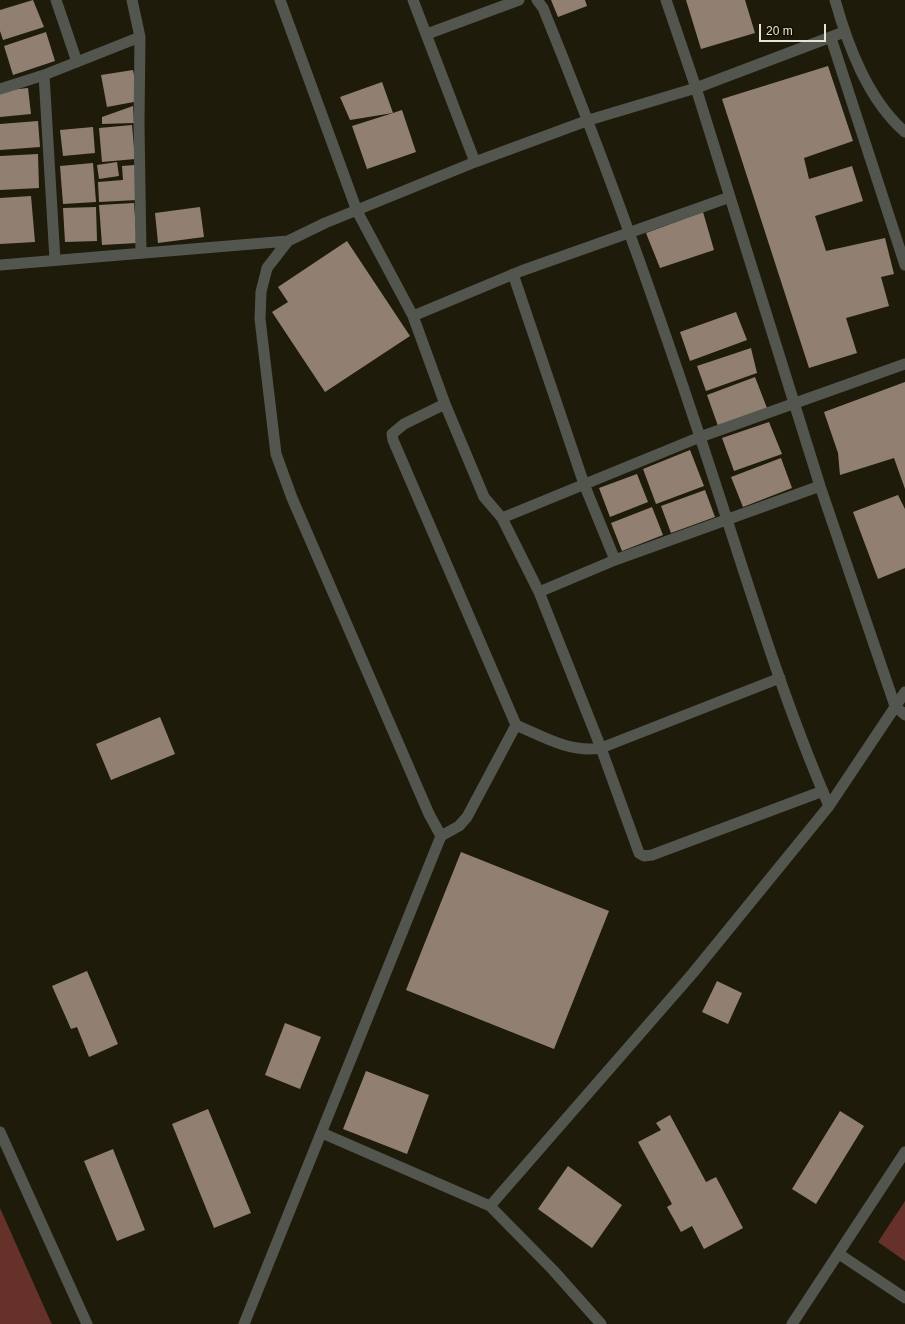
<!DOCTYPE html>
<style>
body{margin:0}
#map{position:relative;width:905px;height:1324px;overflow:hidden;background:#1f1b0b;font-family:Helvetica,sans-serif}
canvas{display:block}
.scale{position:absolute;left:759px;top:24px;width:67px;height:18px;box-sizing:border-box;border:2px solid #e6e3d8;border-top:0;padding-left:5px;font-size:12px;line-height:14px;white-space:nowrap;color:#e6e3d8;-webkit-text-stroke:3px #161203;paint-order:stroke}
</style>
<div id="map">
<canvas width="905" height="1324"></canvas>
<div class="scale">20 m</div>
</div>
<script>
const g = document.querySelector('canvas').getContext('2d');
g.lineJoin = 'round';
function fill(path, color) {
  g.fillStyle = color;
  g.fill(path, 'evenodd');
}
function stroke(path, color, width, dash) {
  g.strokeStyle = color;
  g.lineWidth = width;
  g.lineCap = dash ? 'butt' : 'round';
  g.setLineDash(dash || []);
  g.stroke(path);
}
const green = new Path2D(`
 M905 1201V1261L878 1242Z
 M0 1208 49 1318 52 1324H0Z`);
const building = new Path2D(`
 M33 0 44 27 3 40 0 31V10Z
 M551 0H585L587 6 558 17Z
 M686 0H745L755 33 701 49Z
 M46 32 55 61 13 75 4 46Z
 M828 66 853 141 804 158 809 179 852 166 863 201 815 216 826 251 885 238 894 274 881 277 889 306 846 318 857 353 809 368 722 99Z
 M133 70 139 101 107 107 101 75Z
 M382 82 393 113 402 110 416 152 367 169 352 126 393 113 350 120 340 97Z
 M28 88 31 114 0 117V91Z
 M133 106 134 123 102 124V117Z
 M38 121 40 147 0 150V124Z
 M132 125 135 159 102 162 99 128Z
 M93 127 95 153 63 156 60 130Z
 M38 154 39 188 0 190V156Z
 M117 162 119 176 99 179 97 165Z
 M93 163 96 202 63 204 60 166Z
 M135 165 137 200 99 202 98 182 123 180 122 166Z
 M31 196 35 242 0 244V198Z
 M134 203 137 243 102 245 99 205Z
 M96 207 97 241 65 242 63 208Z
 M200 207 204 237 158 243 155 213Z
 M703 212 714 250 660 268 646 233Z
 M347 241 410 336 325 392 272 312 288 302 278 287Z
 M736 312 747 340 690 361 680 332Z
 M751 348 757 373 706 391 697 366Z
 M755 377 767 408 718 426 707 395Z
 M905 382V489L894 458 840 475 838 453 824 412Z
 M769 422 782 454 734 471 722 438Z
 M690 450 704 486 656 504 643 469Z
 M781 458 792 488 743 507 731 477Z
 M637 474 648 502 610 517 599 488Z
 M705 490 715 517 671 533 661 506Z
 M898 495 905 509V568L878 579 853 512Z
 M652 507 663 535 622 551 611 523Z
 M160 717 175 754 111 780 96 744Z
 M461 852 609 911 554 1049 406 990Z
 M87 971 118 1044 89 1057 77 1027 71 1029 52 986Z
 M717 981 742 993 728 1024 702 1012Z
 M285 1023 321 1037 300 1089 265 1075Z
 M366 1071 429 1095 407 1154 343 1129Z
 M208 1109 251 1213 214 1228 172 1124Z
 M840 1111 864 1126 816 1204 792 1189Z
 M670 1115 706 1182 716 1177 743 1228 704 1249 692 1226 681 1232 667 1207 672 1204 638 1142 661 1130 656 1123Z
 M113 1149 145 1230 117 1241 84 1161Z
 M568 1166 622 1205 592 1248 538 1209Z`);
const minor = new Path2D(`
 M56 0 77 62
 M132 0 140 37 139 124 141 253
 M280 0 357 211 413 316 445 404 484 497 502 518 539 592 601 748 639 853 644 856 652 855 823 791
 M413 0 475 162
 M537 0 543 8C601 150 653 295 701 440 742 563 778 688 829 806
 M666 0 696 88 820 486 895 706 905 715
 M835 0C848 46 868 100 905 132
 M427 34 519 0
 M831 38 905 265
 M44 75 55 260
 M0 89 44 75 140 37
 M288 241 267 268 261 292 260 319 276 454 292 498 429 814 441 836
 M0 265 288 241 325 223 475 162 589 120 696 88 844 32
 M513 274 584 484 615 560
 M413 316 521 271 730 197
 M445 404 404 424 392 434 393 440 516 725C544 737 570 753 601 748L780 678
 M502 518 700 437 905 364
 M539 592 615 560 820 486
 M0 1132 87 1324
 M322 1133 490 1206 553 1270 601 1324
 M490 1206 693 973 829 806 905 692
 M839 1254 905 1298
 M244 1324 441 836 459 826 467 817 516 725
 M792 1324 905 1152`);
fill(green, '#663128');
fill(building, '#918071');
stroke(minor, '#52564e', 11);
</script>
